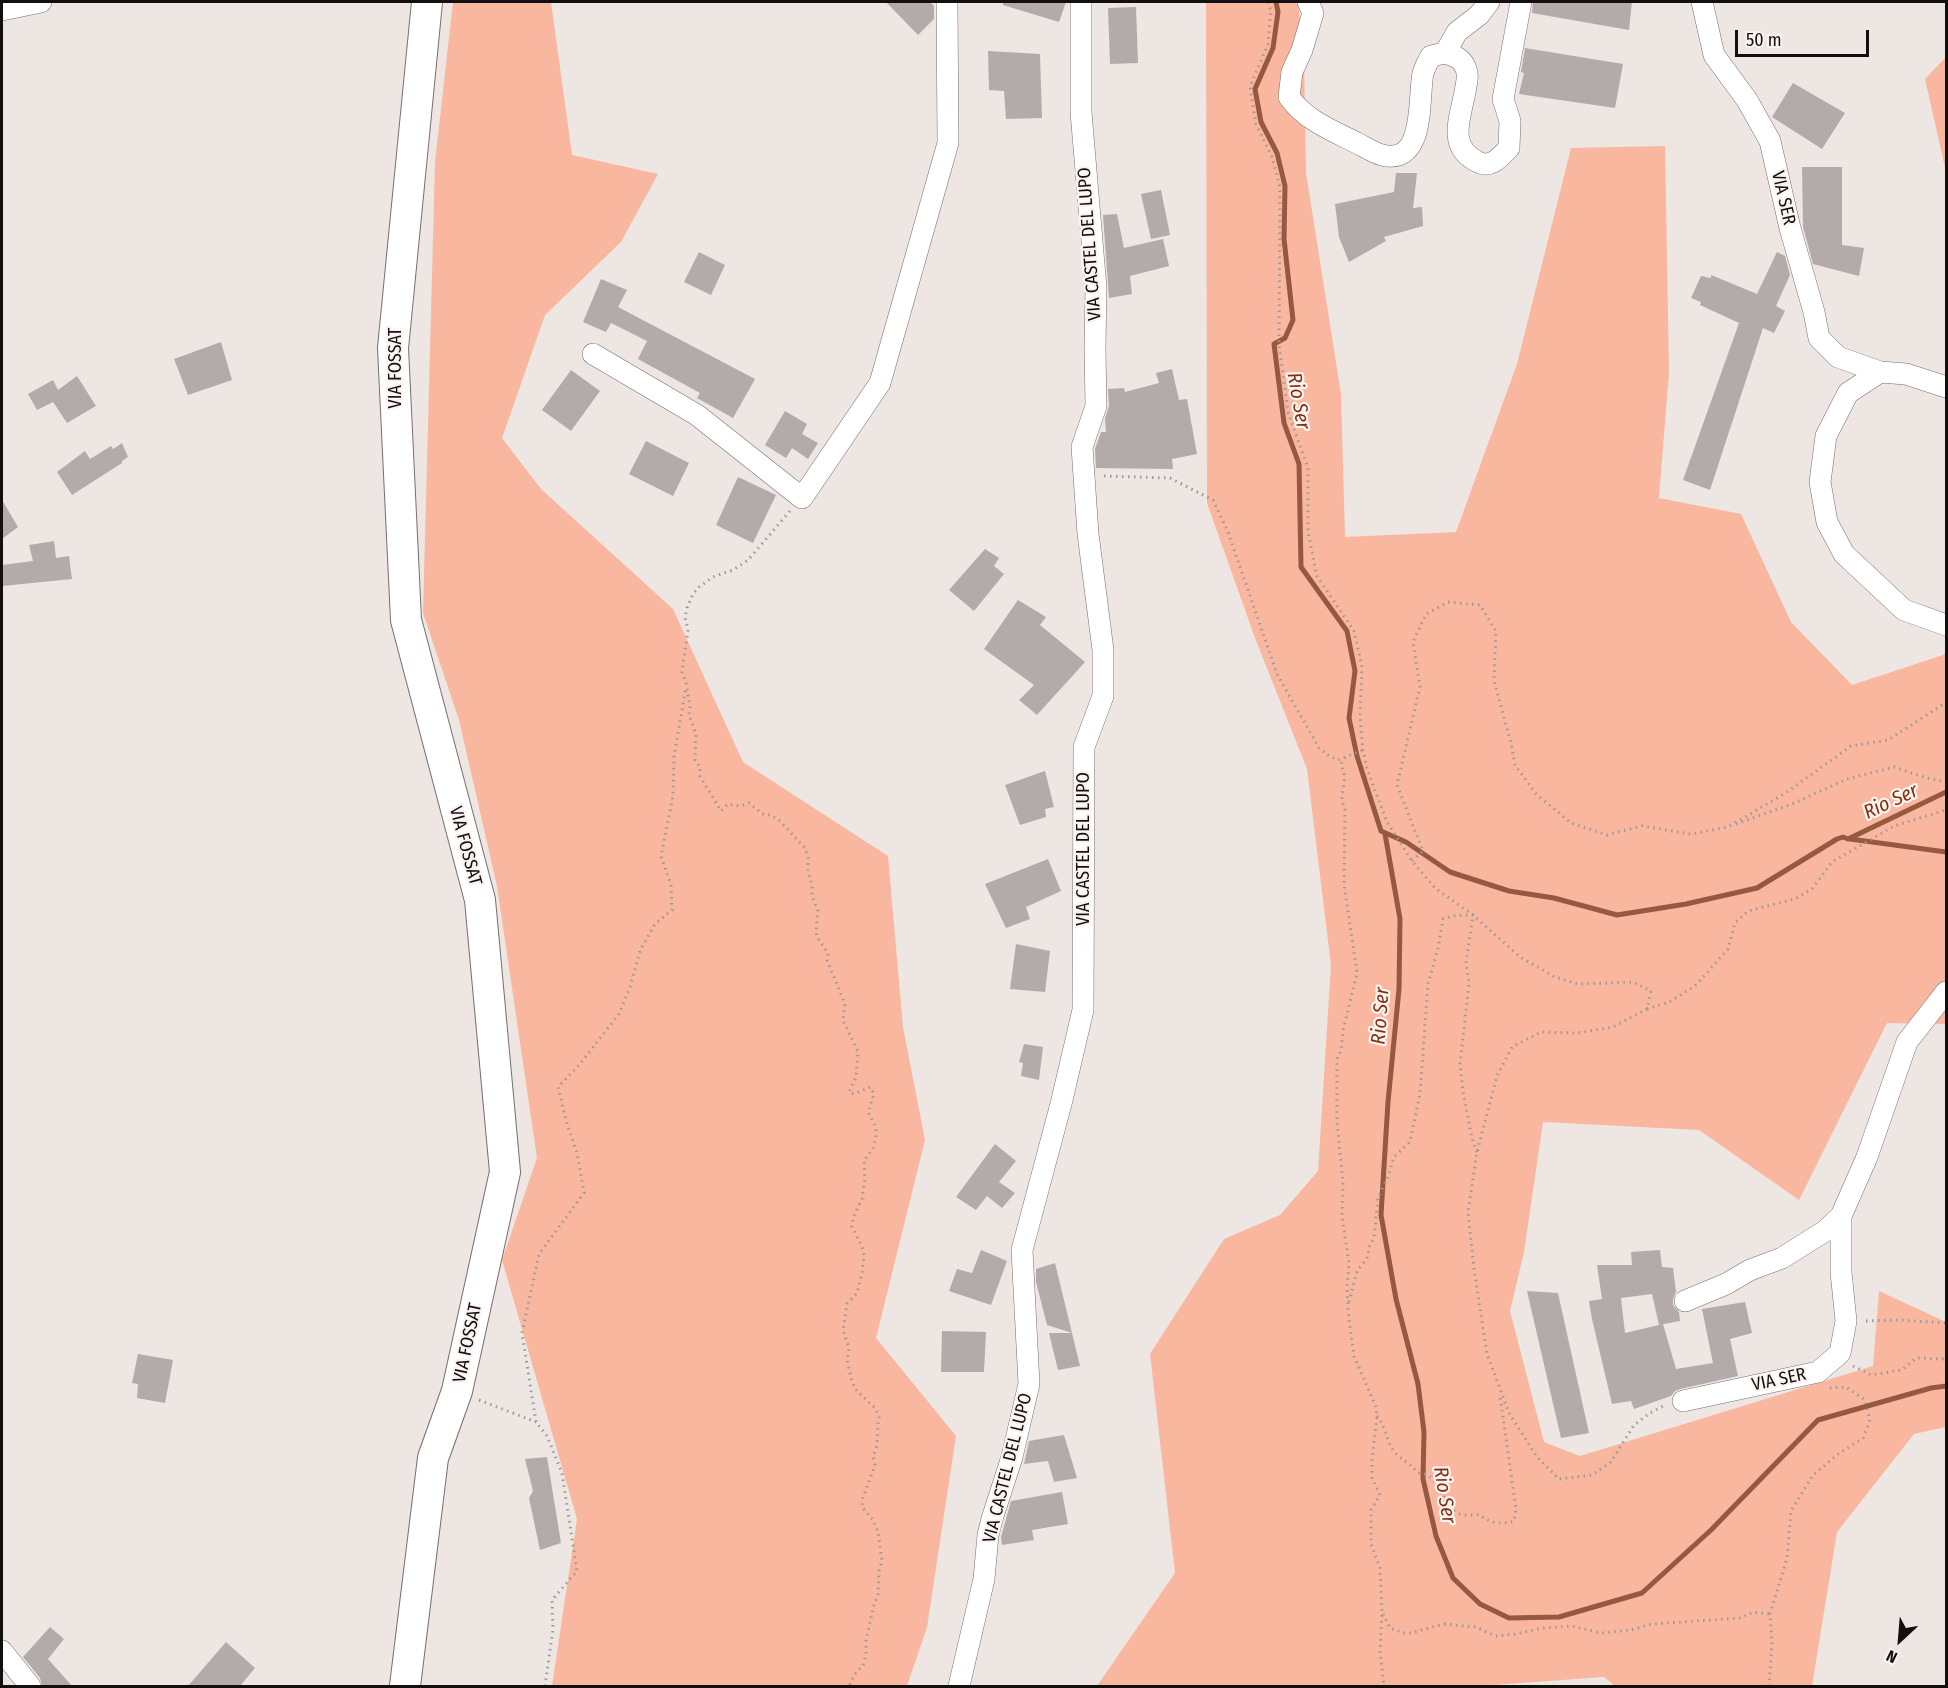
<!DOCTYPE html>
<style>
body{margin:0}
#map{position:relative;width:1948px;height:1688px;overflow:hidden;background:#ede6e3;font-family:"Fira Sans Condensed",sans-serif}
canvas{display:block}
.frame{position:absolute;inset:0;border:3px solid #12100f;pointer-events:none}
.north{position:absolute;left:1870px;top:1610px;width:60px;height:60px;-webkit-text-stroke:4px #fbf3f1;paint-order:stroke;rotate:206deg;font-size:16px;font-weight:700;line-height:24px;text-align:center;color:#12100f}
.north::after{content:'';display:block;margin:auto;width:21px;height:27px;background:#12100f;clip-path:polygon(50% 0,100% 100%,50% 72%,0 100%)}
.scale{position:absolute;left:1735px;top:30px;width:134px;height:27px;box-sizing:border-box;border:3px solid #12100f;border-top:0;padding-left:8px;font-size:18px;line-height:21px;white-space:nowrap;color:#12100f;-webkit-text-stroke:4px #fbf3f1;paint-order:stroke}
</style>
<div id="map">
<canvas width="1948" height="1688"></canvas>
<div class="frame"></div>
<div class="north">N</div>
<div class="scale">50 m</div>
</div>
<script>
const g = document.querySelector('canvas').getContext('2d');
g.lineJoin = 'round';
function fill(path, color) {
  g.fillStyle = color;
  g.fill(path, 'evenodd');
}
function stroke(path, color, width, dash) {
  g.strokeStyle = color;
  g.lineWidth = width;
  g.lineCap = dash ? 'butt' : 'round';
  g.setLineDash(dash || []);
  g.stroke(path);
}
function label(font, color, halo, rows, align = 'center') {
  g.font = font + ' "Fira Sans Condensed",sans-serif';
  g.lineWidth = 4.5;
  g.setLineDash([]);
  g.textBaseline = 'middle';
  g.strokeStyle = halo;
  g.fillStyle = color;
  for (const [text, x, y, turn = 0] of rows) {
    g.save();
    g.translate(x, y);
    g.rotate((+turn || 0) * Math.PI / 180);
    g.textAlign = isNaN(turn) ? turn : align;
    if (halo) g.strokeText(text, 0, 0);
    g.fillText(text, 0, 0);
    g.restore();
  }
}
const green = new Path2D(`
 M453 2H551L572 155 658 174 621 242 545 315 502 438 541 489 673 609 743 762 888 856 903 1027 925 1140 876 1338 956 1436 927 1627 907 1686H552L577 1519 502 1260 537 1158 497 886 459 720 423 613 435 162Z
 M1206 2H1298L1304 57 1306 173 1341 394 1345 537 1456 532 1517 364 1571 148 1665 146 1669 372 1659 498 1741 514 1791 622 1852 685 1946 654V1024L1887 1023 1799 1200 1699 1130 1543 1122 1524 1252 1510 1311 1544 1442 1580 1456 1873 1366 1879 1291 1946 1322V1427L1914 1434 1837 1532 1812 1686H1615L1604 1677 1480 1686H1097L1175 1573 1150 1354 1224 1239 1280 1215 1318 1171 1331 965 1307 769 1255 638 1207 503Z
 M1946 57V172L1925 79Z`);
const stream = new Path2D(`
 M1276 2 1278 12 1273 48 1255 89 1261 122 1277 153 1285 186 1284 239 1293 320 1285 338 1274 344 1284 423 1299 464 1301 567 1347 631 1355 671 1349 718 1357 756 1381 831 1406 842 1450 872 1509 891 1554 898 1617 915 1686 904 1757 888 1837 839 1843 837 1848 839 1946 792
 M1385 834 1400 919 1399 989 1388 1102 1381 1215 1396 1299 1418 1384 1424 1432 1423 1479 1436 1536 1453 1578 1480 1604 1509 1618 1559 1617 1642 1593 1711 1530 1818 1420 1931 1388 1946 1386
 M1850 839 1946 852`);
const building = new Path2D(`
 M886 2H930L934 6V19L918 35Z
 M1003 2H1066L1059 22 1003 5Z
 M1533 2H1632L1629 30 1532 13Z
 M1136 7 1138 63 1110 64 1108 8Z
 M1525 48 1623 64 1615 108 1519 94 1524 73 1521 72Z
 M988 51 1040 54 1042 118 1006 119 1004 91 989 90Z
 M1793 83 1845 113 1822 149 1772 117Z
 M1802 167H1842V245L1864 248 1859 276 1813 264 1803 227Z
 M1396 173H1417L1413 208 1422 207 1423 226 1384 237 1386 241 1349 262 1339 237 1335 204 1394 192Z
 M1161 190 1170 235 1151 239 1141 194Z
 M1117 214 1124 248 1163 239 1169 266 1130 276 1132 294 1109 298 1103 215Z
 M699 252 725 265 711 295 684 282Z
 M1777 252 1785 256 1790 275 1776 306 1785 311 1774 333 1763 328 1710 490 1683 480 1739 323 1700 305 1701 302 1691 298 1701 276 1711 278V275L1757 294Z
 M601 279 627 290 618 307 755 379 733 418 697 398 700 393 638 359 647 341 611 323 606 332 583 322Z
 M221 342 232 380 188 395 174 359Z
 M1172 369 1179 400 1187 399 1197 454 1172 459 1173 469 1096 468 1095 449 1101 432H1106L1105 418 1109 406 1108 389 1124 388 1125 392 1159 383 1156 373Z
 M571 370 600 391 571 431 542 410Z
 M77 376 96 406 67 423 53 402 37 410 28 394 53 380 58 390Z
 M785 411 807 424 802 434 818 443 808 459 792 448 786 458 765 445Z
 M646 441 689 463 673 496 629 474Z
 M122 443 128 457 122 461V463L72 495 57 472 85 451 90 459 111 446 113 449Z
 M738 477 776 495 753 543 716 525Z
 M2 500 18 527 2 539Z
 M54 541 56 558 69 556 72 579 2 586V565L33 561 29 545Z
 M985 549 999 558 994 566 1004 574 974 611 949 590Z
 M1018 600 1046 617 1040 625 1085 662 1037 715 1019 700 1034 685 984 649Z
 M1045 771 1054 807 1045 809 1046 817 1020 825 1005 785Z
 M1048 859 1061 891 1026 907 1030 919 1006 928 985 884Z
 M1016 944 1050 951 1045 992 1010 989Z
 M1024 1044 1043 1047 1039 1080 1021 1076 1023 1063 1019 1062Z
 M995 1144 1016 1161 999 1182 1015 1193 1002 1208 987 1196 976 1210 956 1197Z
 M981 1250 1007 1261 991 1305 949 1291 957 1269 972 1273Z
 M1660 1250 1662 1267 1673 1268 1676 1292 1673 1299V1305L1679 1312 1680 1321 1659 1325 1652 1294 1621 1298 1625 1333 1663 1324 1676 1369 1713 1363 1702 1309 1745 1302 1752 1333 1730 1339 1738 1376 1680 1389 1675 1391 1671 1396 1634 1409 1631 1401 1612 1404 1592 1319 1589 1301 1602 1299 1597 1265H1632L1631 1252Z
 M1055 1263 1072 1333 1047 1325 1036 1282V1269Z
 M1527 1291 1558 1293 1589 1433 1561 1438Z
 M942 1331 986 1332 984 1372H941Z
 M1049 1333H1072L1080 1366 1058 1370Z
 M138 1354 173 1360 165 1403 137 1398 138 1384 132 1383Z
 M1064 1435 1077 1478 1054 1482 1048 1461 1024 1464 1029 1441Z
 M547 1457 561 1543 540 1550 529 1498 533 1491 525 1459Z
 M1062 1492 1068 1524 1032 1530 1034 1540 1002 1545 1001 1537 1011 1501Z
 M50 1627 64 1639 48 1659 72 1686H42L40 1678 23 1657Z
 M226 1642 255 1668 240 1686H188Z`);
const path = new Path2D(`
 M1268 2 1271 11 1268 44 1250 87 1256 124 1272 157 1280 188 1279 345 1288 412 1308 468V532L1317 576 1354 631 1362 667 1360 716 1363 750 1367 769 1387 822 1412 861 1435 888 1473 915 1520 957 1555 977 1578 984 1633 982 1651 991 1647 1009 1613 1027 1577 1033 1541 1032 1512 1047 1497 1076 1477 1152 1468 1212 1474 1269 1487 1354 1509 1413 1537 1457 1559 1479 1592 1475 1611 1462 1634 1425 1650 1413 1665 1405
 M1104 476 1170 478 1213 500 1228 532 1277 674 1319 748 1329 756 1338 760 1363 750
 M790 511 748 560 733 570 713 577 699 587 693 594 687 608 685 617 688 630 682 672 686 682 690 706 689 715 696 734 695 760 700 767V776L721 811 728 804 740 806 749 803 763 814 771 815 779 820 805 848 808 858V870L812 886V896L818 911 816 931 817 937 828 953 827 960 845 1004 843 1020 858 1052 856 1077 849 1092 854 1094 870 1087 874 1094 868 1112 876 1127V1137L873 1148 864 1161 865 1179 862 1199 853 1218 852 1227 862 1246 864 1256 862 1274 857 1293 847 1304 843 1331 849 1348 847 1360 851 1378 855 1389 875 1408 879 1417 878 1423 877 1445 873 1457 875 1465 863 1498 862 1507 873 1520 878 1532 882 1561 879 1571 878 1595 873 1608 866 1641V1654L863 1665 855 1674 849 1686
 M1345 757 1341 764C1342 768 1344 771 1344 774 1346 789 1338 793 1345 810L1344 884 1357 973 1343 1031 1341 1051 1337 1059V1121L1343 1183 1342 1217 1349 1263 1347 1290 1349 1320 1354 1356 1376 1407 1377 1416 1372 1460V1478L1380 1495 1371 1510V1544L1380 1568 1382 1612 1380 1652 1384 1686
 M1736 824 1792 804 1847 779 1894 767 1927 778 1946 782
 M1412 861 1423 851 1397 785 1420 687 1413 642 1426 614 1448 602 1480 605 1496 631 1494 681 1511 743 1515 765 1537 795 1571 823 1607 835 1642 826 1691 834 1728 827 1787 792 1851 746 1888 740 1942 705H1946
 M1647 1009 1669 1002 1695 986 1728 949 1735 923 1748 911 1795 899 1812 889 1832 862 1894 826 1946 810
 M1349 1302 1357 1271 1368 1257 1369 1247 1374 1238 1378 1197 1388 1177 1394 1157 1410 1142 1420 1094 1428 984 1438 948 1443 919 1452 916 1473 915 1466 963 1469 984 1460 1064 1463 1092 1472 1138 1477 1152
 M1866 1321 1898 1320 1946 1323
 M1853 1366 1871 1375 1902 1370 1916 1358 1946 1359
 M479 1400 536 1422
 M1377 1416C1385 1425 1386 1439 1393 1450 1400 1459 1411 1464 1418 1473 1439 1472 1440 1502 1456 1512 1463 1517 1472 1514 1480 1515 1489 1523 1502 1525 1514 1521L1516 1509 1500 1396
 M1383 1614 1390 1628 1407 1634 1444 1624 1476 1627 1495 1636 1515 1634 1543 1628 1572 1626 1601 1633 1631 1630 1652 1624 1741 1618 1753 1612 1770 1614
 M545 1686 553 1629 552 1600 577 1571 562 1473 547 1436 536 1422 522 1333 539 1254 584 1193 577 1153 567 1124 558 1087 579 1065 619 1014 630 987 640 951 655 924 672 910 671 885 661 856 673 796 674 756 686 687
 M1769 1686 1772 1643 1770 1614 1787 1558 1791 1511 1813 1475 1837 1455 1863 1438 1870 1420 1865 1400 1846 1387 1828 1388`);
const street = new Path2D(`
 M1308 2 1313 13 1302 50 1292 72 1289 97C1305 120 1333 131 1357 143 1365 147 1374 153 1382 155 1426 166 1418 98 1423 73 1425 67 1428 61 1431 56L1445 53 1457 32 1479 15 1489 2
 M1702 2 1714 55 1747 100 1770 141 1790 228 1814 312 1819 338 1838 357 1880 372
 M2 10 41 2
 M1445 53C1455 56 1462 58 1466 69 1469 76 1466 85 1465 92 1460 119 1447 147 1478 162 1491 169 1500 157 1509 148L1510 121 1503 99 1521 2
 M593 354 697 415 802 498 880 383 948 143 947 2
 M1946 387 1906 374 1880 372 1848 393 1826 436 1820 482 1827 522 1844 554 1904 610 1946 625
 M1685 1301 1726 1284 1750 1270 1782 1258 1825 1231 1841 1216
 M1683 1401 1818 1372 1840 1353 1846 1321 1841 1272V1216L1867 1157 1907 1042 1946 992
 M2 1651 30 1686
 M959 1686 984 1579 988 1535 992 1519 1012 1457 1029 1384 1022 1250 1061 1104 1083 1010 1084 747 1103 696V650L1088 534 1082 447 1096 406 1095 348 1096 288 1081 112V2`);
const secondary = new Path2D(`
 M405 1686 433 1458 457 1391 505 1172 480 900 406 620 393 348 427 2`);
const streetNames = [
 ["VIA SER",1783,198,77],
 ["VIA CASTEL DEL LUPO",1090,244,-94],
 ["VIA FOSSAT",396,368,-90],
 ["VIA FOSSAT",465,846,75],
 ["VIA CASTEL DEL LUPO",1084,849,-90],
 ["VIA FOSSAT",468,1343,-78],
 ["VIA SER",1779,1380,-12],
 ["VIA CASTEL DEL LUPO",1008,1468,-76]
];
const waterNames = [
 ["Rio Ser",1298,401,80],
 ["Rio Ser",1891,802,-25],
 ["Rio Ser",1381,1016,-86],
 ["Rio Ser",1444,1495,81]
];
fill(green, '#f9b79f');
stroke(stream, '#965841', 5);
fill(building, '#b2aba9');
stroke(street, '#766f6d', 22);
stroke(secondary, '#766f6d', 32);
stroke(path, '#9e9997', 3, [1.5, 4.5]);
stroke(street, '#fff', 21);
stroke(secondary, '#fff', 30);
label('18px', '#12100f', '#fbf3f1', streetNames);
label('italic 20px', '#7f2f0b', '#fbf3f1', waterNames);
</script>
